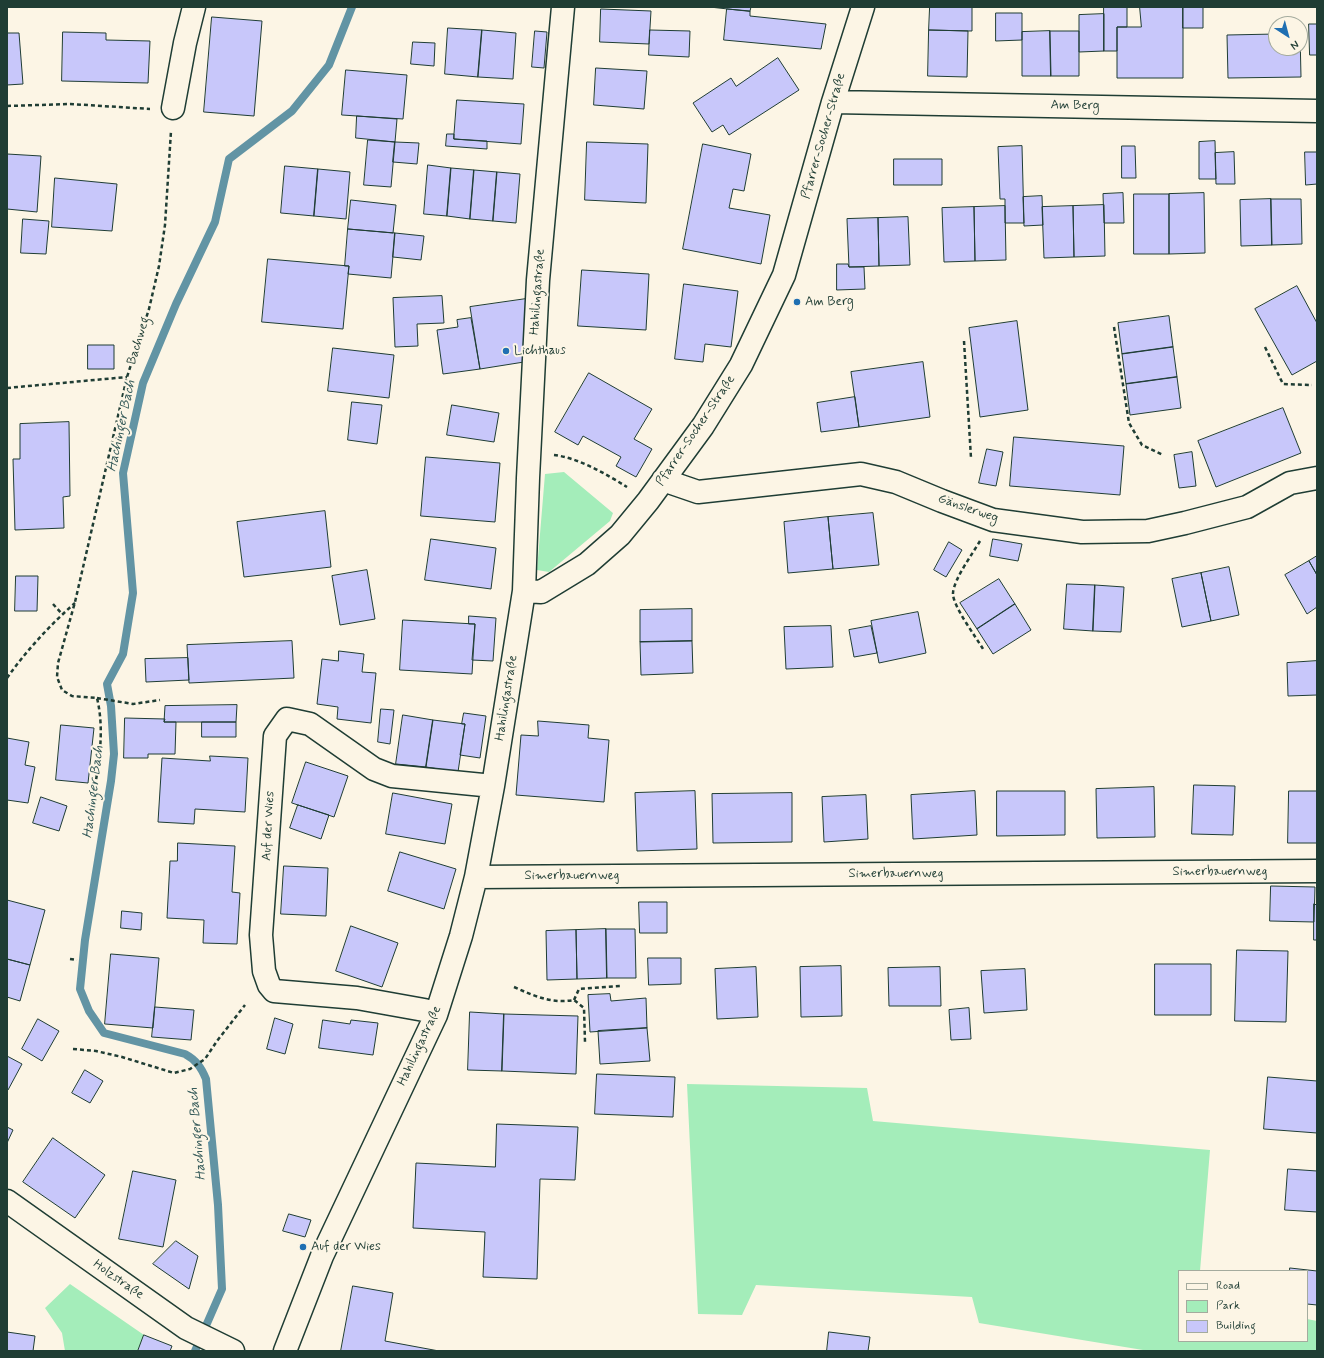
<!DOCTYPE html>
<meta charset="utf-8">
<style>
body{margin:0}
#map{position:relative;width:1324px;height:1358px;overflow:hidden;background:#fcf5e5;font-family:Mynerve,sans-serif}
canvas{display:block}
.frame{position:absolute;inset:0;border:8px solid #1f3d34;pointer-events:none}
.legend{position:absolute;left:1178px;top:1270px;width:130px;height:72px;box-sizing:border-box;background:#fcf5e5;border:1px solid #a4ab9e;margin:0;padding:5px 7px;list-style:none;font-size:12px;color:#1f3d34}
.legend li{display:flex;align-items:center;gap:8px;height:20px}
.legend b{width:20px;border:1px solid #a4ab9e}
.north{position:absolute;left:1268px;top:16px;width:40px;height:40px;box-sizing:border-box;background:#fcf5e5;border:1px solid #a4ab9e;border-radius:50%;rotate:144deg;font-size:11px;font-weight:700;line-height:16px;text-align:center;color:#1f3d34}
.north::after{content:'';display:block;margin:auto;width:14px;height:18px;background:#1f6fb2;clip-path:polygon(50% 0,100% 100%,50% 72%,0 100%)}
</style>
<div id="map">
<canvas width="1324" height="1358"></canvas>
<div class="frame"></div>
<ul class="legend">
<li><b style="height:5px;background:#fcf5e5"></b>Road</li>
<li><b style="height:11px;background:#a4edba"></b>Park</li>
<li><b style="height:11px;background:#c8c7fa"></b>Building</li>
</ul>
<div class="north">N</div>
</div>
<script>
const g = document.querySelector('canvas').getContext('2d');
g.lineJoin = 'round';
function fill(path, color) {
  g.fillStyle = color;
  g.fill(path, 'evenodd');
}
function stroke(path, color, width, dash) {
  g.strokeStyle = color;
  g.lineWidth = width;
  g.lineCap = dash ? 'butt' : 'round';
  g.setLineDash(dash || []);
  g.stroke(path);
}
function label(font, color, halo, rows, align = 'center') {
  g.font = font + ' Mynerve,sans-serif';
  g.lineWidth = 4;
  g.setLineDash([]);
  g.textBaseline = 'middle';
  g.strokeStyle = halo;
  g.fillStyle = color;
  for (const [text, x, y, turn = 0] of rows) {
    g.save();
    g.translate(x, y);
    g.rotate((+turn || 0) * Math.PI / 180);
    g.textAlign = isNaN(turn) ? turn : align;
    if (halo) g.strokeText(text, 0, 0);
    g.fillText(text, 0, 0);
    g.restore();
  }
}
const green = new Path2D(`
 M564 472 613 513 610 521 549 572 537 570 545 474Z
 M687 1084 867 1088 873 1121 1210 1150 1200 1271H1179V1341H1307V1319L1317 1321V1351H1149L979 1323 972 1297 756 1285 742 1315 698 1314Z
 M70 1284 144 1335 138 1351H65L62 1333 45 1308Z`);
const stream = new Path2D(`
 M195 1351 222 1289 218 1205 206 1079C201 1067 196 1060 185 1054L104 1033 89 1011 80 989 85 940 111 781 114 754 111 706 107 684 123 654 133 593 123 473 143 383 176 304 215 222 229 159 292 111 329 65 352 7`);
const building = new Path2D(`
 M710 7H751L750 11Z
 M930 7H972V31L929 30Z
 M1104 7H1127V27H1117V51H1104Z
 M1140 7H1183V78H1117V27H1141Z
 M1183 7H1203V28H1183Z
 M601 9 651 11 649 44 600 42Z
 M727 9 750 11V16L826 24 821 49 724 40Z
 M996 13H1022V40L996 41Z
 M1104 14V51L1079 52V15Z
 M212 17 262 21 254 116 204 112Z
 M1309 24H1317V55H1310Z
 M448 28 482 30 478 77 445 74Z
 M482 30 516 33 513 79 478 77Z
 M650 30 690 31 689 57 649 55Z
 M929 30 968 31 967 77 928 76Z
 M535 31 547 32 544 68 532 67Z
 M1050 31H1079V76H1051Z
 M1050 31 1051 76H1022V32Z
 M63 32 106 33V40L150 41 148 83 62 81Z
 M7 33H19L23 84 7 85Z
 M1300 33 1301 77 1228 78 1227 35 1276 34V48H1300Z
 M413 42 435 43 434 66 411 64Z
 M778 58 799 90 729 135 723 125 712 132 693 103 731 78 736 86Z
 M596 68 647 71 644 109 594 105Z
 M346 70 407 75 403 119 342 115Z
 M457 100 524 104 521 144 454 139Z
 M357 116 397 119 395 142 356 138Z
 M447 134H454V139L487 141V149L446 146Z
 M368 140 395 142 391 187 364 185Z
 M1215 141 1216 179H1199V142Z
 M395 142 419 143 417 164 393 162Z
 M587 142 648 144 646 203 585 200Z
 M703 144 751 154 744 191 733 189 729 208 770 215 761 264 683 249Z
 M1022 146 1024 223H1005V199H1000L998 147Z
 M1122 146H1135L1136 178H1122Z
 M1234 152 1235 184H1216L1215 153Z
 M1305 152H1317V184L1306 185Z
 M7 154 41 156 37 212 7 209Z
 M894 159H942V185H894Z
 M428 165 451 168 447 216 424 214Z
 M285 166 318 169 314 216 281 213Z
 M451 168 474 170 470 219 447 216Z
 M318 169 350 172 346 219 314 216Z
 M474 170 497 172 493 221 470 219Z
 M497 172 520 174 516 223 493 221Z
 M55 178 117 184 112 231 52 227Z
 M1123 193 1124 223H1104L1103 194Z
 M1204 193 1205 253 1169 254V194Z
 M1134 194H1169V254H1134Z
 M1042 196 1043 225 1024 226 1023 197Z
 M1271 199H1301L1302 244 1272 245Z
 M1271 199 1272 245 1241 246 1240 200Z
 M351 200 396 205 393 233 348 229Z
 M1104 205 1105 256 1074 257 1073 206Z
 M1005 206 1006 260 975 261 974 207Z
 M1073 206 1074 257 1044 258 1042 207Z
 M974 207 975 261 944 262 942 208Z
 M908 217 910 265 879 266 878 218Z
 M878 218 879 266 849 267 847 219Z
 M23 219 49 221 46 254 21 253Z
 M348 229 395 233 391 278 348 274 349 266H345Z
 M395 233 424 236 421 260 393 257Z
 M268 259 349 266 343 329 262 322Z
 M837 264H848L849 267H864L865 289 837 290Z
 M582 270 649 274 646 330 578 326Z
 M684 284 738 291 731 347 705 344 703 362 675 359Z
 M1297 286 1317 323V361L1292 375 1255 309Z
 M442 296 444 323 417 324 418 346 395 347 393 298Z
 M526 299 524 362 480 369 470 307Z
 M1169 316 1173 347 1122 354 1118 323Z
 M471 318 480 369 443 374 437 330 458 327 457 320Z
 M1017 321 1028 410 980 417 969 328Z
 M88 345H114V369H88Z
 M1173 347 1177 377 1126 384 1122 354Z
 M333 348 394 355 389 398 328 391Z
 M923 362 930 417 859 427 851 372Z
 M589 373 652 409 634 439 652 449 636 477 616 466 621 457 583 436 578 445 555 432Z
 M1177 377 1181 408 1130 415 1126 384Z
 M855 397 859 427 821 432 817 403Z
 M352 402 382 405 377 444 348 440Z
 M452 405 499 413 494 442 447 435Z
 M1283 408 1301 453 1216 487 1198 441Z
 M69 422 70 496 63 497 64 528 15 530 13 459H20V424Z
 M1014 437 1124 446 1120 495 1010 486Z
 M987 449 1003 452 996 486 979 483Z
 M1192 452 1196 486 1179 488 1174 455Z
 M426 457 500 463 495 522 421 516Z
 M325 511 331 567 244 577 237 522Z
 M873 513 879 565 833 569 828 517Z
 M828 517 833 569 788 573 784 522Z
 M431 539 496 548 491 589 425 580Z
 M993 539 1022 544 1018 561 990 556Z
 M949 542 962 550 946 577 934 570Z
 M1317 556V575L1309 561Z
 M1309 561 1317 575V607L1307 614 1285 575Z
 M1229 567 1239 615 1211 621 1201 573Z
 M367 570 375 619 340 625 332 576Z
 M1201 573 1211 621 1182 627 1172 579Z
 M16 576H38L37 611H15Z
 M999 579 1015 604 977 629 960 603Z
 M1067 584 1095 585 1093 631 1064 629Z
 M1095 585 1124 587 1121 632 1093 631Z
 M1015 604 1031 630 993 654 977 629Z
 M692 609V641L640 642V610Z
 M918 612 926 653 879 663 871 621Z
 M469 616 496 618 493 661 472 660 475 624H469Z
 M403 620 475 624 472 674 400 670Z
 M831 626 833 667 786 669 784 627Z
 M871 626 877 653 854 657 849 630Z
 M292 641 294 678 189 683 187 645Z
 M692 641 693 673 641 675 640 642Z
 M339 651 364 654 362 672 376 673 371 723 337 719 338 707 317 704 322 659 338 661Z
 M188 658 189 680 146 682 145 659Z
 M1317 661V695L1288 696 1287 663Z
 M237 705 236 722H164L165 706Z
 M381 709 394 710 390 744 378 742Z
 M464 713 486 716 480 758 460 755 465 724H462Z
 M403 715 433 720 426 767 396 764Z
 M125 718 165 719 164 722H176L175 754H148V758H124Z
 M433 720 465 724 458 772 426 767Z
 M538 721 589 725 588 738 609 740 604 802 516 795 521 735 538 736Z
 M202 722H236V737H202Z
 M61 725 94 728 88 783 56 780Z
 M7 738 29 742 25 765 35 767 28 803 7 800Z
 M210 756 248 758 245 812 195 809 194 824 158 822 162 758 210 761Z
 M306 762 348 776 334 817 292 803Z
 M1194 785 1235 786 1233 835 1192 834Z
 M1154 787 1155 837 1097 838 1096 789Z
 M695 791 697 849 637 851 635 793Z
 M975 791 977 835 913 839 911 795Z
 M997 791H1065V835L997 836Z
 M1289 791H1317V843H1288Z
 M393 793 452 804 445 844 386 834Z
 M792 793V842L713 843 712 794Z
 M866 795 868 839 824 842 822 797Z
 M41 797 67 806 59 831 33 823Z
 M298 805 329 815 321 839 290 828Z
 M178 843 235 846 232 892 240 893 237 944 203 943 204 920 167 918 170 861H177Z
 M400 852 456 869 444 909 388 891Z
 M284 866 328 868 326 916 281 914Z
 M1271 886 1315 887 1314 922 1270 921Z
 M7 900 45 910 30 965 7 959Z
 M639 902H667V933H640Z
 M1314 904 1317 905V940H1314Z
 M122 911 142 913 141 930 121 928Z
 M351 926 398 943 382 987 336 971Z
 M606 929H635L636 978H607Z
 M606 929 607 978 577 979 576 930Z
 M576 930 577 979 547 980 546 931Z
 M1237 950 1288 951 1286 1022 1235 1021Z
 M111 954 159 958 153 1028 105 1024Z
 M648 958H681V984L649 985Z
 M7 959 30 965 20 1001 7 997Z
 M1155 964H1211V1015H1155Z
 M841 966 842 1016 801 1017 800 967Z
 M756 967 758 1017 717 1019 715 969Z
 M940 967 941 1006H889L888 968Z
 M1025 969 1027 1010 984 1013 981 971Z
 M610 994 611 1001 646 998 647 1028 590 1032 588 995Z
 M155 1007 194 1010 191 1040 152 1037Z
 M969 1008 971 1039 951 1040 949 1010Z
 M470 1012 504 1014 502 1071 468 1070Z
 M504 1014 578 1016 576 1074 502 1071Z
 M275 1018 293 1024 285 1054 267 1049Z
 M38 1019 59 1031 42 1061 22 1049Z
 M323 1020 350 1024 351 1020 378 1023 373 1055 319 1048Z
 M647 1028 650 1061 600 1064 598 1031Z
 M7 1056 22 1064 8 1090H7Z
 M85 1070 103 1081 90 1103 72 1093Z
 M597 1074 675 1077 673 1117 595 1114Z
 M1268 1077 1317 1081V1133L1264 1129Z
 M497 1124 578 1127 575 1180 540 1179 537 1279 483 1277 485 1232 413 1228 416 1163 495 1167Z
 M7 1127 13 1130 7 1143Z
 M53 1138 105 1175 75 1218 23 1182Z
 M1288 1169 1317 1171V1212L1285 1210Z
 M133 1171 176 1180 163 1247 119 1239Z
 M289 1214 311 1220 305 1237 283 1231Z
 M176 1241 198 1256 189 1289 153 1264Z
 M1290 1268 1317 1271V1305L1307 1304V1271H1290Z
 M353 1286 393 1293 385 1341 439 1351H341Z
 M7 1332 35 1336 33 1351H7Z
 M829 1332 870 1337 868 1351H827Z
 M144 1335 172 1346 170 1351H138Z`);
const path = new Path2D(`
 M7 106 70 104 150 109
 M1114 327 1129 423 1142 445 1163 455
 M964 341 971 458
 M1265 347 1283 384 1312 385
 M7 388 127 377
 M554 455C579 458 606 474 627 487
 M980 541C973 553 954 579 953 593 952 605 976 637 983 649
 M53 604 62 614
 M7 678C26 651 50 625 75 603
 M97 698 133 704 160 700
 M95 786C100 757 104 727 97 698L72 696 62 690 57 677 58 663 75 602 127 377 149 309 159 266 165 225 171 131
 M70 959 77 960
 M514 987C534 996 552 1004 574 1000L584 1008 585 1042
 M574 1000 579 989 620 986
 M73 1049 96 1051 122 1057 174 1073 190 1069 205 1059 217 1041 245 1005`);
const minor = new Path2D(`
 M833 102 1317 111
 M173 108 185 43 194 7
 M663 480 698 492 861 474 896 482 942 501 993 520 1082 532 1148 531 1185 523 1247 507 1290 483 1317 478
 M524 591 541 592 587 564 620 535 648 501 703 426 741 365 784 275 833 102 863 7
 M476 877 1317 871
 M436 1015 424 1010 357 998 274 991 269 985 264 971 261 935 275 736 287 719 310 724 374 769 392 776 493 786
 M7 1201 186 1328 233 1351
 M285 1351 322 1256 436 1015 461 936 476 877 493 786 524 591 528 478 538 280 563 7`);
const markers = [
 [797,302,4,"#1f6fb2"],
 [506,351,4,"#1f6fb2"],
 [303,1247,4,"#1f6fb2"]
];
const streetNames = [
 ["Am Berg",1075,106,1],
 ["Pfarrer-Socher-Straße",824,136,-74],
 ["Hahilingastraße",538,292,-86],
 ["Bachweg",139,341,-73],
 ["Pfarrer-Socher-Straße",696,431,-56],
 ["Gänslerweg",968,509,19],
 ["Hahilingastraße",507,698,-81],
 ["Auf der Wies",269,826,-87],
 ["Simerbauernweg",1220,872],
 ["Simerbauernweg",896,874],
 ["Simerbauernweg",572,876],
 ["Hahilingastraße",420,1046,-65],
 ["Holzstraße",118,1280,35]
];
const poiNames = [
 ["Am Berg",805,302],
 ["Lichthaus",514,351],
 ["Auf der Wies",311,1247]
];
const waterNames = [
 ["Hachinger Bach",122,426,-78],
 ["Hachinger Bach",94,792,-83],
 ["Hachinger Bach",198,1134,-95]
];
fill(green, '#a4edba');
stroke(stream, '#6294a4', 8);
fill(building, '#c8c7fa');
stroke(building, '#1f3d34', 1);
stroke(minor, '#1f3d34', 25);
stroke(path, '#1f3d34', 2.5, [4, 3]);
stroke(minor, '#fcf5e5', 22);
for (const [x, y, r, color] of markers) {
  const dot = new Path2D();
  dot.arc(x, y, r, 0, 2 * Math.PI);
  g.fillStyle = color;
  g.fill(dot);
  stroke(dot, '#fcf5e5', 1.5);
}
label('13px', '#1f3d34', '#fcf5e5', streetNames);
label('13px', '#1f3d34', '#fcf5e5', poiNames, 'left');
label('italic 14px', '#355a59', '#fcf5e5', waterNames);
</script>
